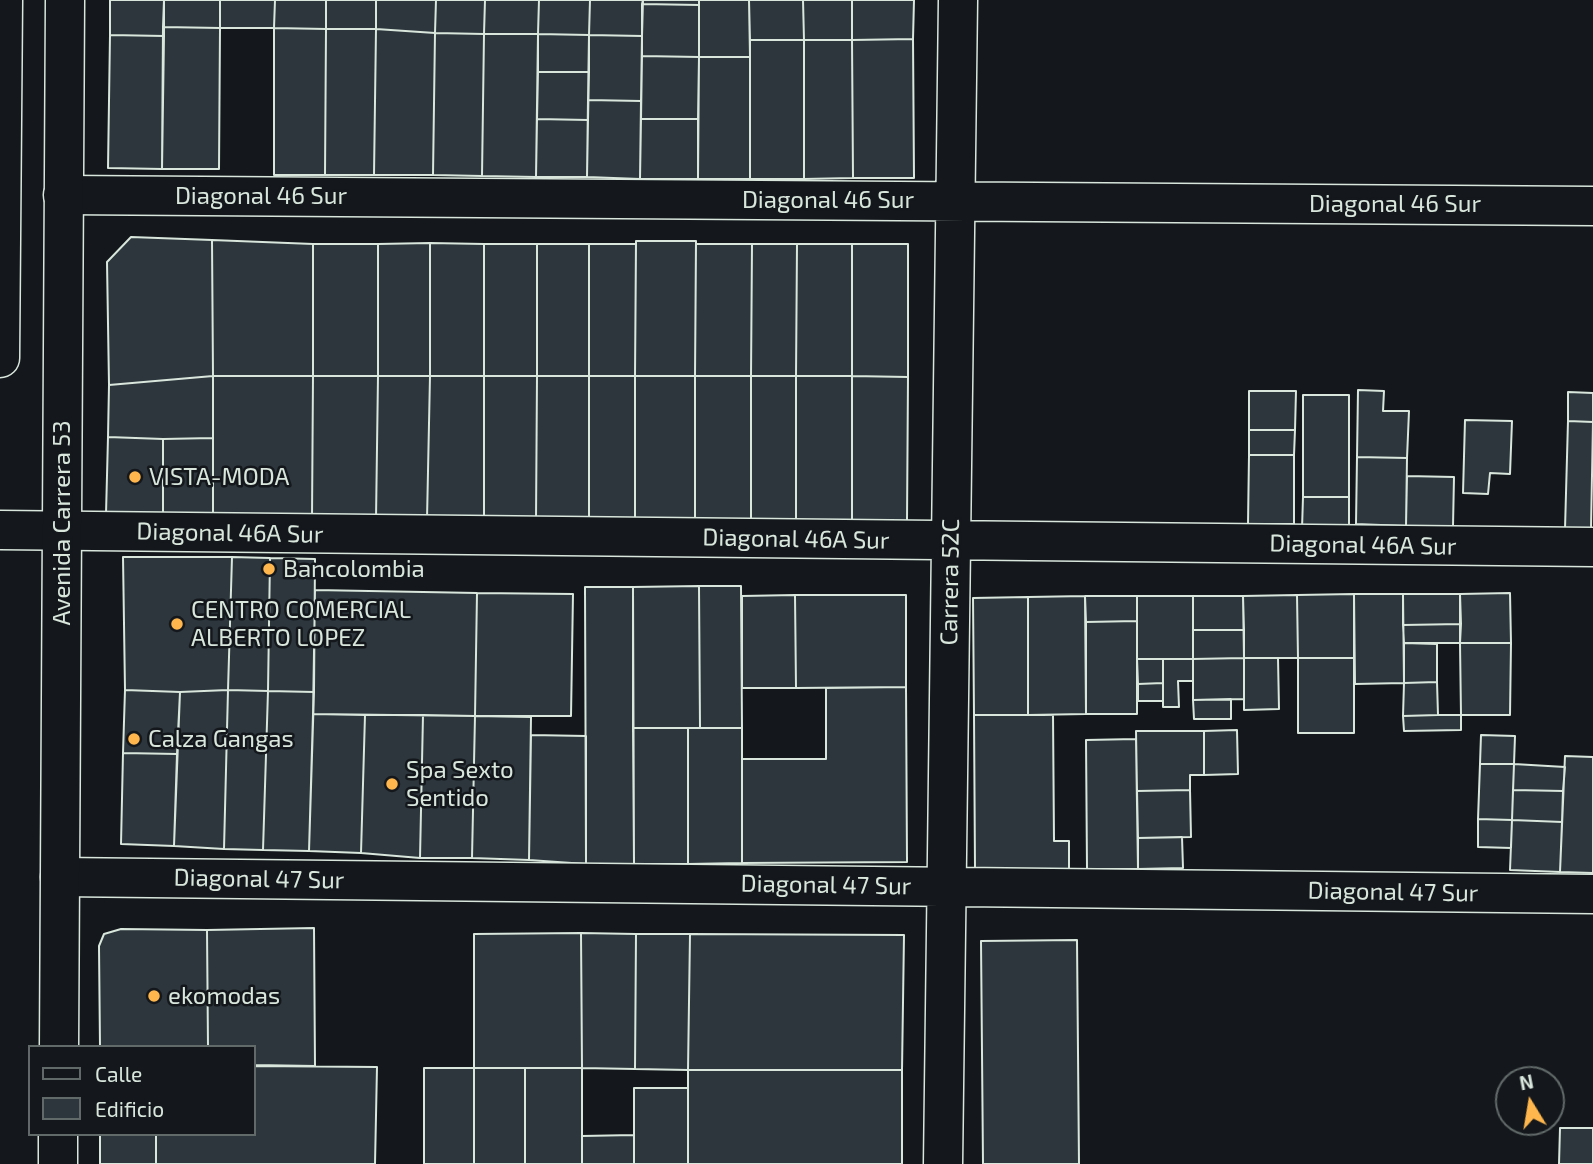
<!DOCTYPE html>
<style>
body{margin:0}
#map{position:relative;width:1593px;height:1164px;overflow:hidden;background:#14181c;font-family:"Exo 2",sans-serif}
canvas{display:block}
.legend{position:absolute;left:28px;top:1045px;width:228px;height:91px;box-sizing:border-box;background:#14181c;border:2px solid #626a69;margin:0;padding:9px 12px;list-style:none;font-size:21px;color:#d8e6dc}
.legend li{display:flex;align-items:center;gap:14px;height:35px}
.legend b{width:35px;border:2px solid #626a69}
.north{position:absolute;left:1495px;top:1066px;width:70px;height:70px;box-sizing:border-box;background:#14181c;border:2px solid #626a69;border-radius:50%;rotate:349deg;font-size:19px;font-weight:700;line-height:28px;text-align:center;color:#d8e6dc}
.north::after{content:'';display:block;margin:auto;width:24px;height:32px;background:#ffb74d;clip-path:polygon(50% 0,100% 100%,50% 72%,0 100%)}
</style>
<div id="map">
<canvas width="1593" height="1164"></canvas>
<ul class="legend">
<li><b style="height:9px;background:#14181c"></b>Calle</li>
<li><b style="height:19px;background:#2c363c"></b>Edificio</li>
</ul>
<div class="north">N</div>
</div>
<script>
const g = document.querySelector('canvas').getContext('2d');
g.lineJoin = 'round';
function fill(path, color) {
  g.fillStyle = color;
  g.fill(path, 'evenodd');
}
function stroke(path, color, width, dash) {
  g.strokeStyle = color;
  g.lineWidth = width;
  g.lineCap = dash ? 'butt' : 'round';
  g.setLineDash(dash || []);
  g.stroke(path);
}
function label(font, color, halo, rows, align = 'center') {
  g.font = font + ' "Exo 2",sans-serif';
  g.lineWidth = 5;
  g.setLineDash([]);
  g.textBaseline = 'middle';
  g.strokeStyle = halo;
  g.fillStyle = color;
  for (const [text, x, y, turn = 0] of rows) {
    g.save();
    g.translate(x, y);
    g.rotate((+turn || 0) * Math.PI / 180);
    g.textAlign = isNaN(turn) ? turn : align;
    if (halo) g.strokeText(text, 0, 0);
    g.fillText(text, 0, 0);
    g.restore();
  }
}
const building = new Path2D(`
 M110 0H164V36L110 35Z
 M164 0H220V28L163 27Z
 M220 0H275L274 28H220Z
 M275 0H326V29L274 28Z
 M326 0H376V29H326Z
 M376 0H436L435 33 376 29Z
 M436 0H485L484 34 435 33Z
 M485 0H539L538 34H484Z
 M539 0H590L589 35 538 34Z
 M590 0H643L642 36 589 35Z
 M643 0H699V5L642 4Z
 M699 0H749L750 57H699Z
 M749 0H803L804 40H750Z
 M803 0H852V40H804Z
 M852 0H914L913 39 852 40Z
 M642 4 699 5V57L642 56Z
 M163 27 220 28 219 169H162Z
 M274 28 326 29 325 175H274Z
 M326 29H376L374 175H325Z
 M376 29 435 33 433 175H374Z
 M435 33 484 34 482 176 433 175Z
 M484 34H538L536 177 482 176Z
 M538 34 589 35V72H538Z
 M110 35 164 36 162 169 108 168Z
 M589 35 642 36 641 101 588 100Z
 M913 39 914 178H853L852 40Z
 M750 40H804V179H750Z
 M804 40H852L853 178 804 179Z
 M642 56 699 57 698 119H641Z
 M699 57H750V179H698Z
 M538 72H589L588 120 537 119Z
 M588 100 641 101 640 179 587 177Z
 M537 119 588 120 587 177H536Z
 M641 119H698V179H640Z
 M131 237 212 240 213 376 109 385 107 262Z
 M212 240 313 244V376H213Z
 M636 241H696L695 376H635Z
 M430 243 484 244V376H430Z
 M430 243V376H378V244Z
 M313 244H378V376H313Z
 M484 244H537V376H484Z
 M537 244H589V376H537Z
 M589 244H636L635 376H589Z
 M696 244H752L751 376H695Z
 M752 244H797L796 376H751Z
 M797 244H852V376H796Z
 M852 244H908V377L852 376Z
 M213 376V438L163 439 108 437 109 385Z
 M213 376H313L312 518 213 517Z
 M313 376H378L376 519 312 518Z
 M378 376H430L427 519H376Z
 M430 376H484V520L427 519Z
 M484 376H537L536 520H484Z
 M537 376H589V521L536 520Z
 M589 376H635V521H589Z
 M635 376H695V521H635Z
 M695 376H751V520L695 521Z
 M751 376H796V521L751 520Z
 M796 376H852V521H796Z
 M852 376 908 377 907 521H852Z
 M1358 390 1384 391 1383 411H1409L1407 458 1357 457Z
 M1249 391H1296L1295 430H1249Z
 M1568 392 1593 393V422L1568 421Z
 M1303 395H1349V497H1303Z
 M1465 420 1512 421 1510 474 1490 473 1488 494 1463 493Z
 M1568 421 1593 422 1591 529H1565Z
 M1249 430H1295L1294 455H1249Z
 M108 437 163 439V516L106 514Z
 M213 438V517L163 516V439Z
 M1249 455H1294V524H1248Z
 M1357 457 1407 458 1406 526 1356 524Z
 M1407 476 1454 477 1453 526H1406Z
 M1303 497H1349V529H1302Z
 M123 557H232L228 690 180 692 125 690Z
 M232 557 270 558 268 691 228 690Z
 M270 558 315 559 314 692 268 691Z
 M699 586H741L742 728H700Z
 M699 586 700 728H633V587Z
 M585 587H633L634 864H586Z
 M315 590 477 593 475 716 313 714Z
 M477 593 573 594 571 716H475Z
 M1510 593 1511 643H1460V594Z
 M1354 594H1403L1404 683 1355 684Z
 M1354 594V658H1298L1297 595Z
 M1403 594H1460L1461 624 1403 625Z
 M795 595H906V687L796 688Z
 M795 595 796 688H742V596Z
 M1297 595 1298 658H1244L1243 596Z
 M1085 596H1137V621L1086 622Z
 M1085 596 1086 714 1028 715V597Z
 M1137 596H1193V659H1137Z
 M1193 596H1243L1244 630H1193Z
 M1028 597V715H974L973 598Z
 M1137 621V714H1086V622Z
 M1461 624 1460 643H1404L1403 625Z
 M1193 630H1244V658L1193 659Z
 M1404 643 1437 644V682L1404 683Z
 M1460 643H1511L1510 715H1461Z
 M1244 658H1278L1279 709 1244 710Z
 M1244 658V699L1193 700V659Z
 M1298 658H1354V733H1298Z
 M1137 659H1163V683L1138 684Z
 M1163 659H1193V681H1178L1179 707H1163Z
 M1437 682 1438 715 1403 716 1404 683Z
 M1163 683V701H1138V684Z
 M906 687 907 862 742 863V759H826V688Z
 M125 690 180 692 177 754 123 753Z
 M228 690 268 691 263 850 224 849Z
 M228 690 224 849 174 846 180 692Z
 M268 691 314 692 309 851 263 850Z
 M1231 699V719H1194L1193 700Z
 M313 714 365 715 361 853 309 851Z
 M365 715H423L420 858 361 853Z
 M423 715 475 716 472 858H420Z
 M974 715H1053L1054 841H1069V869H975Z
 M1438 715H1461V730L1404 731 1403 716Z
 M475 716 531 717 529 860 472 858Z
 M633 728H688V864H634Z
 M688 728H742V863L688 864Z
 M1237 730 1238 774 1204 775V731Z
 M1136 731H1204V775H1190V790L1137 791Z
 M531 735 586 736V864L529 860Z
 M1481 735 1515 736 1514 764H1480Z
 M1136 739 1138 869H1087L1086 740Z
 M123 753 177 754 174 846 121 844Z
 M1565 756 1593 757V873L1560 872Z
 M1480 764H1514L1512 820 1478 819Z
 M1514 764 1565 767 1563 791 1513 790Z
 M1190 790 1191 837 1138 838 1137 791Z
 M1513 790 1563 791 1562 822 1512 820Z
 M1478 819 1512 820 1511 848 1478 847Z
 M1512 820 1562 822 1560 872 1510 870Z
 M1182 837 1183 868 1138 869V838Z
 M314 928 315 1066 254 1065V1047H208L207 930Z
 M121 929 207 930 208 1047H100L99 946 104 934Z
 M581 933 636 934 635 1069 582 1068Z
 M581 933 582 1068H474V934Z
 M636 934H690L688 1070 635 1069Z
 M690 934 904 935 902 1070H688Z
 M1077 940 1079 1164H983L981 941Z
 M254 1066 377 1067 375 1164H156V1134H254Z
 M424 1068H474V1164H424Z
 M474 1068H525V1164H474Z
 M525 1068H582V1164H525Z
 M688 1070H902V1164H688Z
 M634 1088H688V1164H634Z
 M1560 1128H1593V1164H1559Z
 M100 1134H156V1164H100Z
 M634 1135V1164H582V1136Z`);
const minor = new Path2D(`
 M63 195 1593 206
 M0 530 1593 547
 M60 877 1593 894
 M943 1164 958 0`);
const major = new Path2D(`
 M0 358 3 0
 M59 1047 65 0
 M58 1164V1134`);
const markers = [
 [135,477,7,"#ffb74d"],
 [269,569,7,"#ffb74d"],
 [177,624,7,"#ffb74d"],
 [134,739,7,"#ffb74d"],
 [392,784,7,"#ffb74d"],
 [154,996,7,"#ffb74d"]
];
const streetNames = [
 ["Diagonal 46 Sur",261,196],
 ["Diagonal 46 Sur",828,200],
 ["Diagonal 46 Sur",1395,204],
 ["Avenida Carrera 53",62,523,-90],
 ["Diagonal 46A Sur",230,533,1],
 ["Diagonal 46A Sur",796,539,1],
 ["Diagonal 46A Sur",1363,545,1],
 ["Carrera 52C",950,582,-89],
 ["Diagonal 47 Sur",259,879,1],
 ["Diagonal 47 Sur",826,885,1],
 ["Diagonal 47 Sur",1393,892,1]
];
const poiNames = [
 ["VISTA-MODA",149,477],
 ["Bancolombia",283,569],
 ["CENTRO COMERCIAL",191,610],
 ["ALBERTO LOPEZ",191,638],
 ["Calza Gangas",148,739],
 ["Spa Sexto",406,770],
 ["Sentido",406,798],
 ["ekomodas",168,996]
];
fill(building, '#2c363c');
stroke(building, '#d8e6dc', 2);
stroke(minor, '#d8e6dc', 41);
stroke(major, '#d8e6dc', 41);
stroke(minor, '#14181c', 38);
stroke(major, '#14181c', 38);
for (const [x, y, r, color] of markers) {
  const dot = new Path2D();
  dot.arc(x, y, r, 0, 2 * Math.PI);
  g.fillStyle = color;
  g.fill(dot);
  stroke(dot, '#14181c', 2.5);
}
label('24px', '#d8e6dc', '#14181c', streetNames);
label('24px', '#d8e6dc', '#14181c', poiNames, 'left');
</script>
